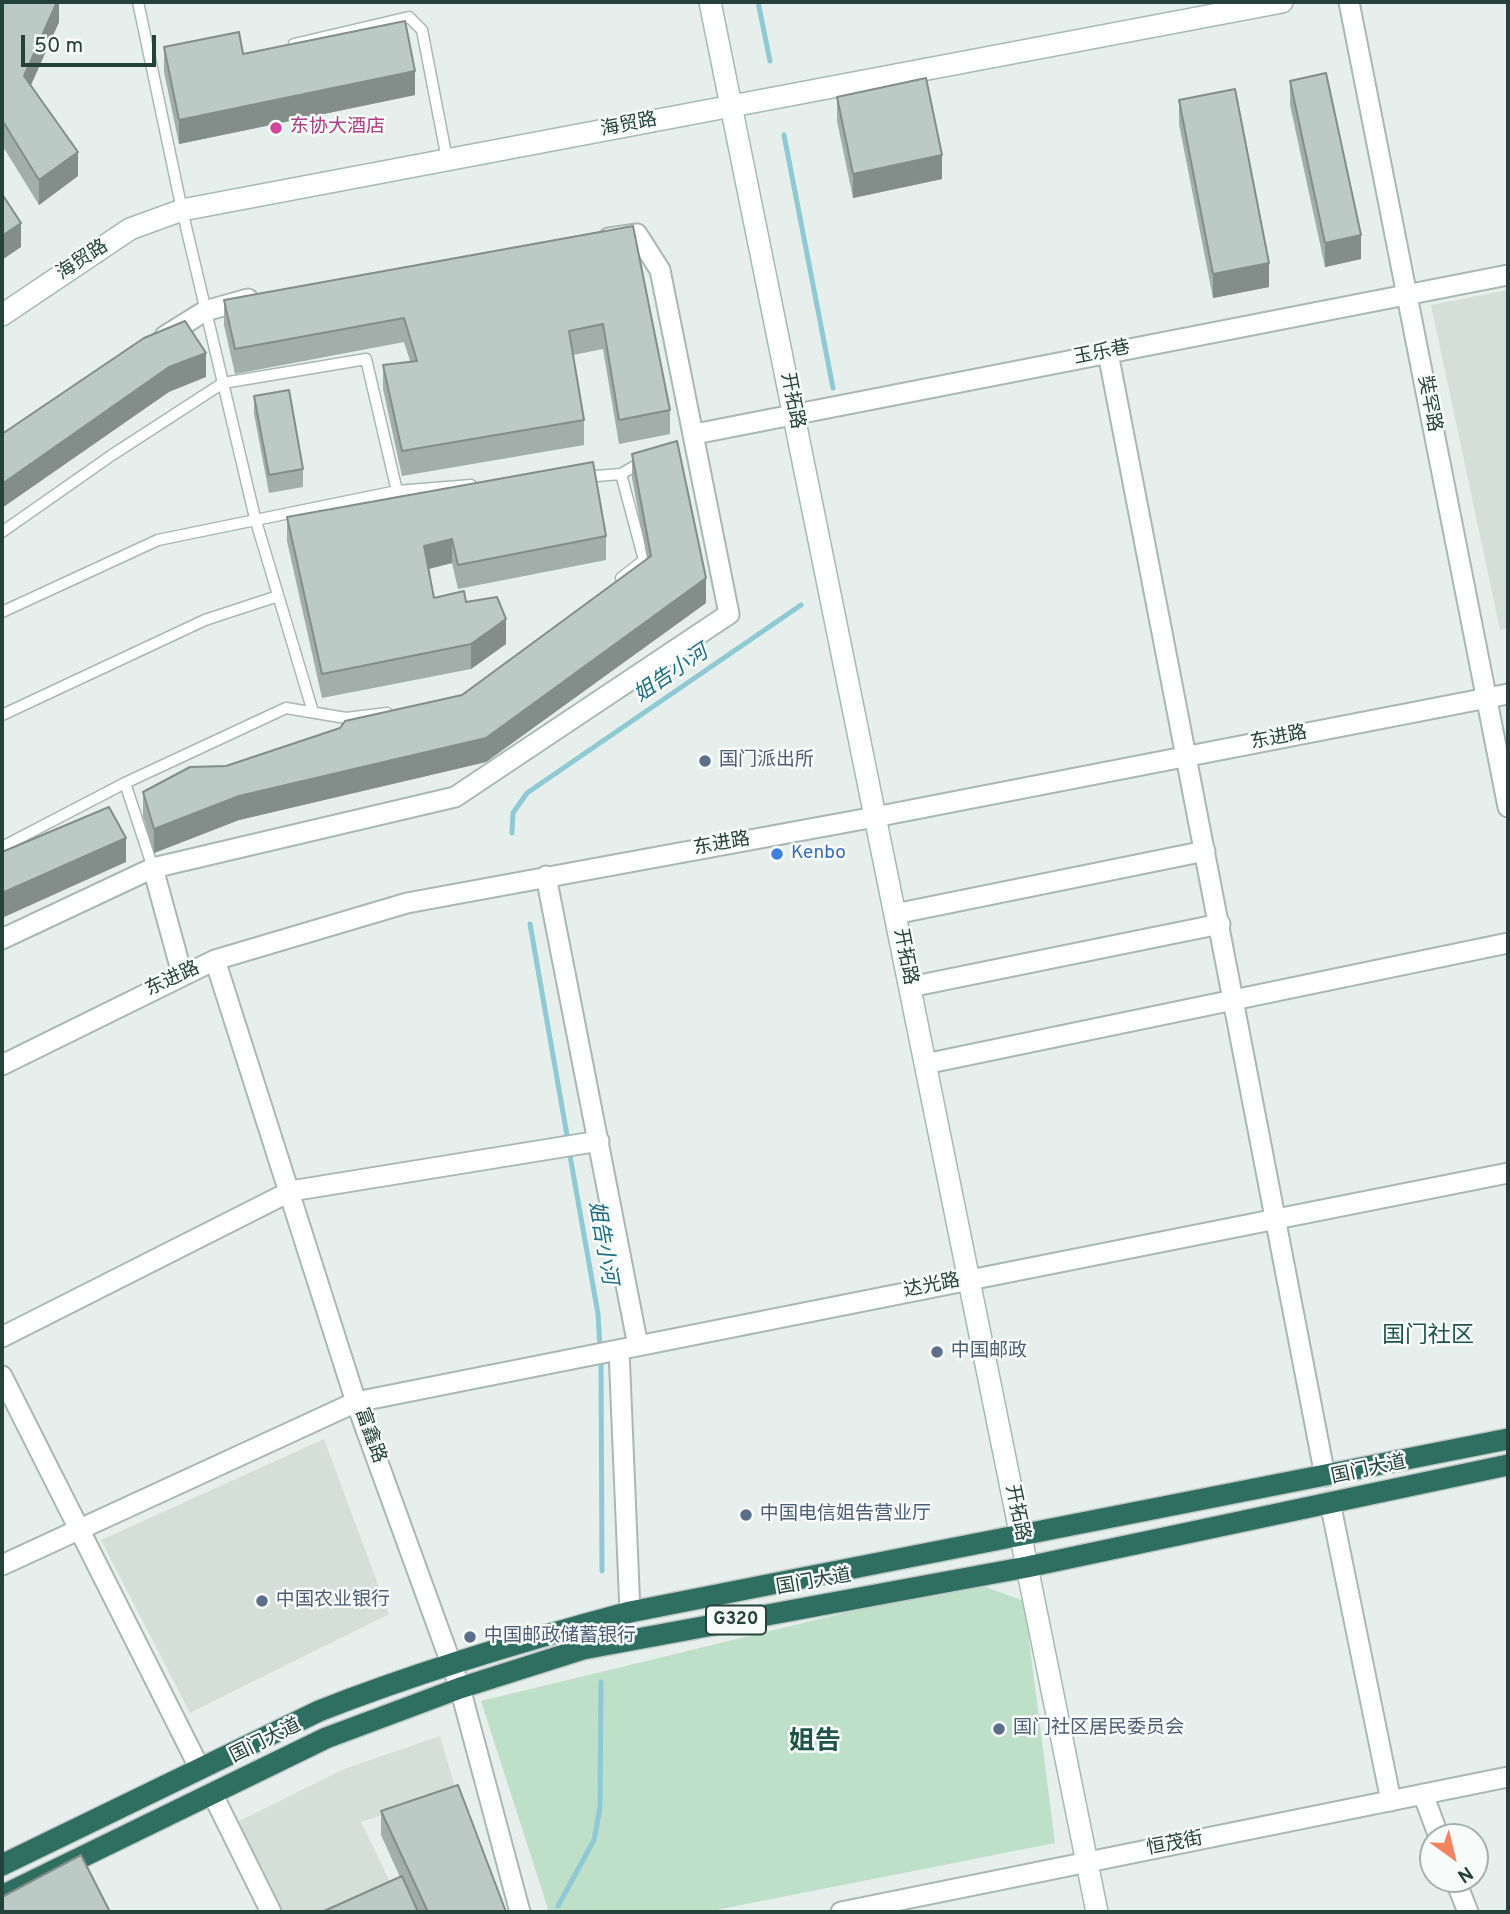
<!DOCTYPE html>
<meta charset="utf-8">
<style>
body{margin:0}
#map{position:relative;width:1510px;height:1914px;overflow:hidden;background:#e6efeb;font-family:Overpass,sans-serif}
canvas{display:block}
.frame{position:absolute;inset:0;border:4px solid #24423a;pointer-events:none}
.north{position:absolute;left:1419px;top:1823px;width:70px;height:70px;box-sizing:border-box;background:#f7fbf9;border:2px solid #a3b1ad;border-radius:50%;rotate:146deg;font-size:19px;font-weight:700;line-height:28px;text-align:center;color:#24423a}
.north::after{content:'';display:block;margin:auto;width:24px;height:32px;background:#f4845f;clip-path:polygon(50% 0,100% 100%,50% 72%,0 100%)}
.scale{position:absolute;left:21px;top:35px;width:135px;height:32px;box-sizing:border-box;border:4px solid #24423a;border-top:0;padding-left:9px;font-size:21px;line-height:24px;white-space:nowrap;color:#24423a;-webkit-text-stroke:5px #f7fbf9;paint-order:stroke}
</style>
<div id="map">
<canvas width="1510" height="1914"></canvas>
<div class="frame"></div>
<div class="north">N</div>
<div class="scale">50 m</div>
</div>
<script>
const g = document.querySelector('canvas').getContext('2d');
g.lineJoin = 'round';
function fill(path, color) {
  g.fillStyle = color;
  g.fill(path, 'evenodd');
}
function stroke(path, color, width, dash) {
  g.strokeStyle = color;
  g.lineWidth = width;
  g.lineCap = dash ? 'butt' : 'round';
  g.setLineDash(dash || []);
  g.stroke(path);
}
function label(font, color, halo, rows, align = 'center') {
  g.font = font + ' Overpass,"Noto Sans SC",sans-serif';
  g.lineWidth = 5;
  g.setLineDash([]);
  g.textBaseline = 'middle';
  g.strokeStyle = halo;
  g.fillStyle = color;
  for (const [text, x, y, turn = 0] of rows) {
    g.save();
    g.translate(x, y);
    g.rotate((+turn || 0) * Math.PI / 180);
    g.textAlign = isNaN(turn) ? turn : align;
    if (halo) g.strokeText(text, 0, 0);
    g.fillText(text, 0, 0);
    g.restore();
  }
}
const built = new Path2D(`
 M1508 290V628L1500 630 1431 305Z
 M324 1439 389 1614 190 1713 101 1540Z
 M440 1736 456 1791 361 1822 395 1892 348 1912H280L233 1824 344 1769Z`);
const green = new Path2D(`
 M972 1582 1024 1601 1055 1843 706 1912H549L481 1701Z`);
const stream = new Path2D(`
 M758 2 770 61
 M784 135 833 388
 M512 833 513 813 527 793 801 605
 M530 924 568 1141
 M569 1150 598 1314 600 1348
 M601 1358 602 1571
 M558 1906 594 1840 600 1808 601 1682`);
const lane = new Path2D(`
 M138 2 182 210 255 518 313 712
 M294 44 409 17 422 30 447 159
 M621 474 644 560 621 578
 M583 477 621 474 642 462
 M2 532 112 455 223 383 366 359 397 491
 M2 612 158 540 397 491 471 485
 M2 715 205 620 278 596
 M125 783 153 868
 M2 847 125 783 286 708 346 718 387 713`);
const street = new Path2D(`
 M1349 2 1508 807
 M165 336 205 311 248 299
 M1108 353 1325 1476
 M695 434 1508 275
 M153 868 182 974
 M546 876 638 1346
 M895 914 1205 851
 M2 939 153 868 455 797 729 614 660 270 637 234 609 238
 M215 960 356 1402 460 1688 520 1912
 M910 987 1220 924
 M925 1064 1508 943
 M2 1065 215 960 407 903 875 817 1508 694
 M2 1337 291 1191 599 1141
 M619 1350 630 1612
 M2 1376 199 1767
 M1330 1502 1391 1801
 M2 1565 356 1402 1508 1173
 M212 1793 271 1912
 M1423 1794 1439 1837
 M1455 1879 1468 1912
 M841 1912 1508 1777`);
const secondary = new Path2D(`
 M710 2 1097 1912
 M2 315 130 229 182 210 1282 2`);
const highway = new Path2D(`
 M2 1865 319 1711C420 1671 525 1640 630 1612L1508 1439
 M2 1896 326 1738 460 1688 583 1649 1027 1567 1508 1465`);
const wall = new Path2D(`
 M59 2V22L30 86 78 176 39 205 2 145V6Z
 M164 47 243 54 415 95 179 144 164 72Z
 M1290 81 1361 259 1325 267 1290 105Z
 M837 97 942 179 853 198 837 121Z
 M1179 100 1269 287 1213 298 1179 124Z
 M633 226 670 410V434L619 444 603 349 573 355 584 420V445L402 476 383 389V365L410 361 404 342 235 374 224 325V300Z
 M254 396 303 469V487L269 493 254 414Z
 M632 454 706 603 486 762 239 820 154 853 143 816V792L462 695 647 559 632 478Z
 M287 517 606 536V560L458 589 452 563 429 569 434 598 466 602 506 644 471 669 322 698 287 541Z
 M381 1811 506 1912H322L400 1877 381 1835Z`);
const shadedWall = new Path2D(`
 M57 2H59V22L24 101V76Z
 M415 71V95L179 144V120Z
 M78 152V176L39 205V180Z
 M942 155V179L853 198V174Z
 M21 223V247L2 260V236Z
 M1361 235V259L1325 267V243Z
 M1269 263V287L1213 298V274Z
 M206 353V377L169 392 2 508V484L169 367Z
 M452 539V563L424 570V546Z
 M706 578V603L486 762 239 820 154 853V829L239 796 486 738Z
 M506 619V644L471 669V644Z
 M126 838V862L2 918V893Z`);
const building = new Path2D(`
 M3 2H57L24 76 78 152 39 180 2 120V6Z
 M405 21 415 71 179 120 164 47 239 32 243 54Z
 M1326 73 1361 235 1325 243 1290 81Z
 M926 78 942 155 853 174 837 97Z
 M1235 89 1269 263 1213 274 1179 100Z
 M2 194 21 223 2 236Z
 M633 226 670 410 619 420 603 324 569 331 584 420 402 451 383 365 417 361 404 318 235 349 224 300Z
 M185 321 206 353 169 367 2 484V434L144 338Z
 M289 390 303 469 269 475 254 396Z
 M677 441 706 578 486 738 239 796 154 829 143 792 190 767 226 766 340 728 345 721 462 695 651 556 632 454Z
 M593 462 606 536 458 565 452 539 424 546 434 598 464 591 466 602 497 597 506 619 471 644 322 674 287 517Z
 M109 807 126 838 2 893V852Z
 M458 1785 506 1912H428L381 1811Z
 M81 1855 110 1912H2V1897Z
 M402 1876 418 1912H322Z`);
const markers = [
 [276,128,7,"#d1479c"],
 [705,761,7,"#5c6f8a"],
 [777,854,7,"#3f7fe0"],
 [937,1352,7,"#5c6f8a"],
 [746,1515,7,"#5c6f8a"],
 [262,1601,7,"#5c6f8a"],
 [470,1637,7,"#5c6f8a"],
 [999,1729,7,"#5c6f8a"]
];
const shields = [
 [736,1620,60]
];
const shieldNames = [
 ["G320",736,1620]
];
const streetNames = [
 ["海贸路",629,126,-11],
 ["海贸路",83,261,-33],
 ["玉乐巷",1102,354,-11],
 ["开拓路",791,401,79],
 ["奘罕路",1428,404,79],
 ["东进路",1279,739,-11],
 ["东进路",722,845,-10],
 ["开拓路",904,957,79],
 ["东进路",173,980,-25],
 ["达光路",932,1287,-11],
 ["富鑫路",369,1436,70],
 ["国门大道",1369,1471,-12],
 ["开拓路",1016,1513,78],
 ["国门大道",814,1583,-10],
 ["国门大道",266,1742,-26],
 ["恒茂街",1175,1845,-11]
];
const hotelNames = [
 ["东协大酒店",290,128]
];
const serviceNames = [
 ["国门派出所",719,761],
 ["中国邮政",951,1352],
 ["中国电信姐告营业厅",760,1515],
 ["中国农业银行",276,1601],
 ["中国邮政储蓄银行",484,1637],
 ["国门社区居民委员会",1013,1729]
];
const shopNames = [
 ["Kenbo",791,854]
];
const waterNames = [
 ["姐告小河",672,675,-34],
 ["姐告小河",601,1243,80]
];
const quarterNames = [
 ["国门社区",1428,1337]
];
const districtNames = [
 ["姐告",815,1744]
];
fill(built, '#d4dfda');
fill(green, '#bfe0c8');
stroke(stream, '#8ec9d4', 5);
stroke(lane, '#a8b8b2', 13);
stroke(street, '#a8b8b2', 23);
stroke(secondary, '#a4bbb3', 24);
stroke(highway, '#c2cac8', 24);
stroke(lane, '#fff', 10);
stroke(street, '#fff', 19);
stroke(secondary, '#fff', 21);
stroke(highway, '#2f6f62', 21);
fill(wall, '#a1aea9');
fill(shadedWall, '#838d89');
fill(building, '#bbcac4');
stroke(building, '#838d89', 2);
for (const [x, y, r, color] of markers) {
  const dot = new Path2D();
  dot.arc(x, y, r, 0, 2 * Math.PI);
  g.fillStyle = color;
  g.fill(dot);
  stroke(dot, '#f7fbf9', 2.5);
}
for (const [x, y, w] of shields) {
  const box = new Path2D();
  box.roundRect(x - w / 2, y - 14.5, w, 29, 5);
  g.fillStyle = '#f7fbf9';
  g.fill(box);
  stroke(box, '#24423a', 2);
}
label('bold 18px', '#24423a', null, shieldNames);
label('19px', '#24423a', '#f7fbf9', streetNames);
label('19px', '#b23c85', '#f7fbf9', hotelNames, 'left');
label('19px', '#4e5e75', '#f7fbf9', serviceNames, 'left');
label('19px', '#366cbe', '#f7fbf9', shopNames, 'left');
label('italic 21px', '#1c6f80', '#f7fbf9', waterNames);
label('23px', '#1f5548', '#f7fbf9', quarterNames);
label('bold 26px', '#1f5548', '#f7fbf9', districtNames);
</script>
